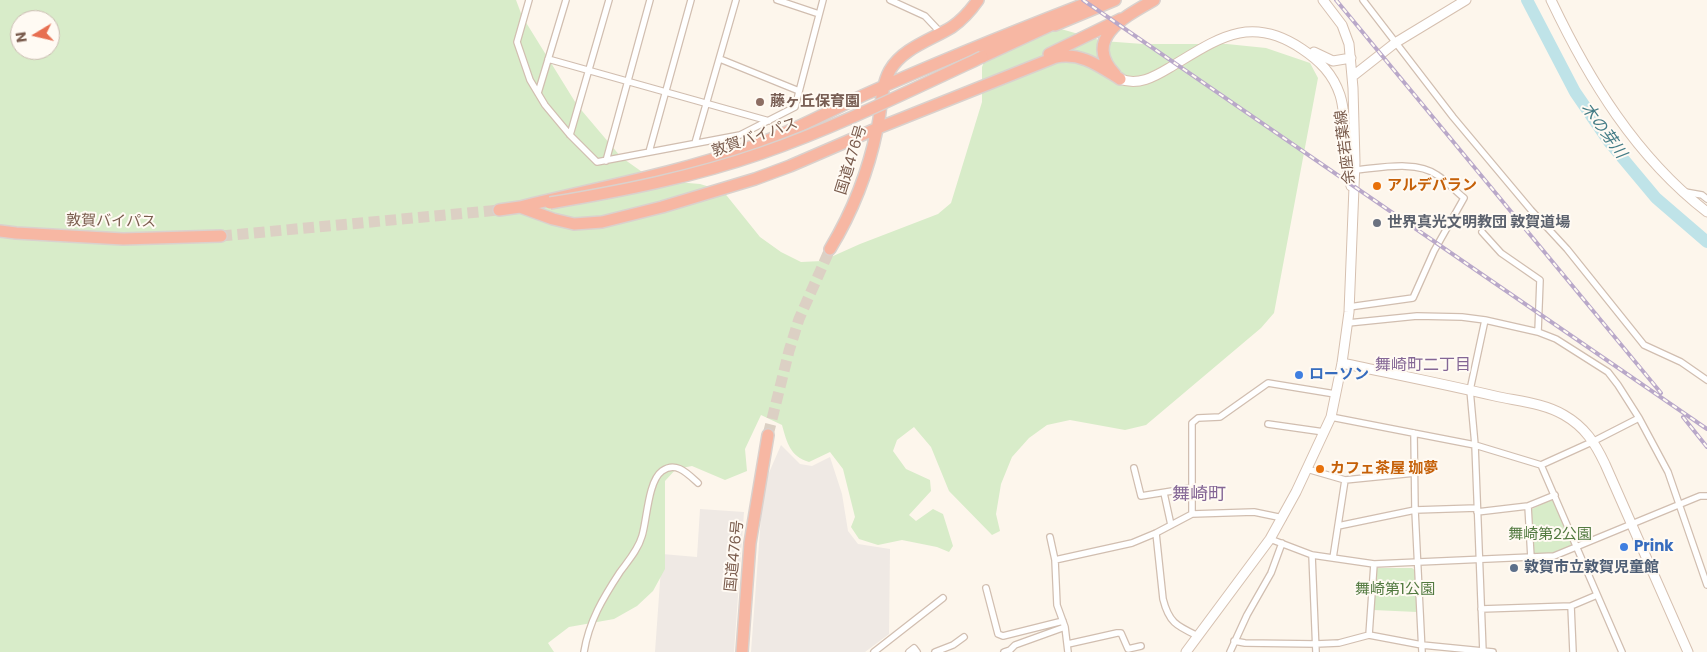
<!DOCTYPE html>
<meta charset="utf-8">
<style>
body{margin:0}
#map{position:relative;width:1707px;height:652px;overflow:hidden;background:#fdf6ec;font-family:Poppins,sans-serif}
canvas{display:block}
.north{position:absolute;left:10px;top:10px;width:50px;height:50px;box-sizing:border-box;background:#fffaf3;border:1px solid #cabbb1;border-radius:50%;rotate:261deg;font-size:14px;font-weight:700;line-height:20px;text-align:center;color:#7a5c4d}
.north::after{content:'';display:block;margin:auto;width:18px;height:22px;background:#e76f51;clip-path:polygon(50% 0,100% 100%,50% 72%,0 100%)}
</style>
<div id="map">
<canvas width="1707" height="652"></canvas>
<div class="north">N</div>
</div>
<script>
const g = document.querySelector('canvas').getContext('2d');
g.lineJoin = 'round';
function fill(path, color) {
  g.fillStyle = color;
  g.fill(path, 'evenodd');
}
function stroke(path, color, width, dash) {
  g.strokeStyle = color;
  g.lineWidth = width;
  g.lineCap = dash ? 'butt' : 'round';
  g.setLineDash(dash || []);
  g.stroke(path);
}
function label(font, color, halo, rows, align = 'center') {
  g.font = font + ' Poppins,"Noto Sans JP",sans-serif';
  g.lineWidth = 4;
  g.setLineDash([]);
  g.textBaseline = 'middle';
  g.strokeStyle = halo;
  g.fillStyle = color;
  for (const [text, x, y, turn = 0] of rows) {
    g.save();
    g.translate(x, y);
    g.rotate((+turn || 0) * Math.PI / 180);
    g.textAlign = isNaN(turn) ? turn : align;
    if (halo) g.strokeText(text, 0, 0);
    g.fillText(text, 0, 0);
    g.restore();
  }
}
const industrial = new Path2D(`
 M781 445 800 464 812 466 830 457 842 494 848 531 858 544 890 549 889 634 865 652H751L762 503 768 475Z
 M700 509 744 512 734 652H655L662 554 697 557Z`);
const green = new Path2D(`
 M0 0H516L522 16 577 105 621 157 645 174 676 182 700 184 723 191 760 237 781 252 801 262 822 261 860 244 938 214 951 203 982 102V67L990 46 1008 27 1025 21 1047 25 1103 41 1143 44H1227L1266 48 1310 63 1318 78 1274 313 1261 328 1146 425 1125 430 1070 420 1047 425 1029 438 1012 457 1001 484 996 514 1000 531 992 535 949 491 931 447 914 427 897 440 893 451 906 469 930 480 931 491 909 515 916 521 933 509 943 514 953 546 949 552 937 547 902 540 878 545 859 539 851 527 855 517 843 469 830 452 809 462C790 456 787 443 782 425L761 415 745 449 747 471 725 480 692 466 676 469 665 481V569L653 591 637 606 614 619 569 627 548 643 554 652H0ZM20 20H50V50H20Z
 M1552 499 1555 501 1573 542 1572 545 1554 553 1535 554 1533 552 1530 510Z
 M1377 568H1412L1416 571 1417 612 1373 610 1375 570Z`);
const river = new Path2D(`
 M1527 0 1575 92 1610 143 1656 198 1707 242`);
const highwayTunnel = new Path2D(`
 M221 236 499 210
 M768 435 789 351 799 319 830 249`);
const street = new Path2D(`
 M529 0 517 42 530 80 545 105 570 135 597 162 740 135 795 107 823 0
 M777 0 819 14
 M890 0 925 16 941 33
 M1363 0 1453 117 1531 210 1567 249 1644 345 1681 362 1707 380
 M548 59 769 121
 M720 59 799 91
 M538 93 566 0
 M570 135 609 0
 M695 143 736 0
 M649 152 691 0
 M606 161 650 0
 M1685 192 1702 195 1707 199
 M1482 232 1501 253 1540 280 1538 332
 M1349 307 1413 298 1434 251 1464 198C1455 191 1447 181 1437 175 1417 160 1379 168 1355 170
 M1348 323 1417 316 1462 317 1485 320
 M1331 417 1475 445 1541 465 1594 441 1639 418
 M1268 424 1324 432
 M1414 433 1415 510 1422 652
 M1541 465 1622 652
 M1134 468 1141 496 1191 488
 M1307 469 1345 480 1415 473
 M1164 493 1171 525
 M1528 506 1531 558
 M1477 512 1528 506 1555 495
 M1192 514V423L1198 418 1220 417 1268 383 1335 394
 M1338 526 1415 510 1477 508
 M1156 533 1163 599C1169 623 1177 626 1198 636
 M1050 537 1055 560
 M1270 539 1312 555 1374 564 1554 556 1700 496H1707
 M1312 555 1316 652
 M1333 558 1345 480
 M986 588 998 634 1003 636 1063 621
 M1571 606 1573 652
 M1481 609 1571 606 1597 595
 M1369 635 1374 564
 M1234 641 1245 643 1316 644 1339 643 1369 635 1422 645 1493 652
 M1068 644 1117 633H1121L1128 649 1141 646
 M584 652C589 621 603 598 620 572 628 561 638 550 642 536 647 520 648 481 662 471 676 461 687 473 698 483
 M874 652 943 598
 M909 652 914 648 917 652
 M935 652 953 645 964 637
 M1004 652 1010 650 1015 645 1065 627
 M1068 652 1065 627 1057 605 1055 560 1132 543 1156 533 1192 514 1254 512 1283 518
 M1230 652 1247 615 1271 573 1282 543
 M1483 652 1475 445 1470 390 1485 320 1538 332 1556 339 1608 372 1618 385 1639 418 1668 472 1707 585`);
const secondary = new Path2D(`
 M1551 0C1589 80 1636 157 1707 212
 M1314 52 1333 61 1351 58
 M1353 76 1395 43 1466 0
 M1120 79C1138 86 1154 77 1169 68 1216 40 1249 13 1302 49 1320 61 1333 74 1340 95 1346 114 1344 136 1345 156 1346 166 1349 176 1351 186
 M1342 363C1393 374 1444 384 1495 396 1517 401 1544 403 1564 415 1585 427 1595 443 1605 464L1688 652
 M1186 652 1270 539 1296 492 1331 417 1342 363 1349 312 1355 162 1353 88 1349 44 1342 25 1323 0`);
const highway = new Path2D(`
 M1055 25 1115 0
 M1049 54 1121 19
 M982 57 1062 20
 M1115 74C1081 38 1128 15 1154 0
 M520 207 553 219 574 224 602 222 662 207 755 179 790 166 878 128 1056 57C1081 52 1099 66 1120 79
 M520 207C596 188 674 174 747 148 788 134 825 113 864 95 940 61 1017 30 1095 0
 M499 210 527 206
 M0 231 16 233 123 239 221 236
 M830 249C853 211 868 173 877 129 882 110 880 88 890 70 903 48 931 40 952 27 962 20 971 10 978 0
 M742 652 750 543 768 435`);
const rail = new Path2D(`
 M1083 0 1707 429
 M1336 0 1661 393
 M1683 417 1707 447`);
const highwayBridge = new Path2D(`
 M550 203C622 191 693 177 762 153 837 127 909 91 982 57`);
const markers = [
 [760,102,5,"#8d6e63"],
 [1377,186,5,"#e8710a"],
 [1377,223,5,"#6b7280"],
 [1299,375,5,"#3f7fe0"],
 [1320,469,5,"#e8710a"],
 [1624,547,5,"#3f7fe0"],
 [1514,568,5,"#5c6f8a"]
];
const educationNames = [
 ["藤ヶ丘保育園",770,102]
];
const streetNames = [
 ["敦賀バイパス",755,138,-19],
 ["余座若葉線",1346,147,-97],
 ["国道476号",852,160,-73],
 ["敦賀バイパス",111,222,1],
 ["国道476号",735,556,-84]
];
const foodNames = [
 ["アルデバラン",1387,186],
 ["カフェ茶屋 珈夢",1330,469]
];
const worshipNames = [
 ["世界真光文明教団 敦賀道場",1387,223]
];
const shopNames = [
 ["ローソン",1309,375],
 ["Prink",1634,547]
];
const parkNames = [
 ["舞崎第2公園",1550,535],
 ["舞崎第1公園",1395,590]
];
const serviceNames = [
 ["敦賀市立敦賀児童館",1524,568]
];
const waterNames = [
 ["木の芽川",1603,131,54]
];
const neighbourhoodNames = [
 ["舞崎町二丁目",1423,366]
];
const quarterNames = [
 ["舞崎町",1199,495]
];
fill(industrial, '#efe9e4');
fill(green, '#d8ecc9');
stroke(river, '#bfe3e8', 12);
stroke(highwayTunnel, '#dcd0c4', 11, [11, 5.5]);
stroke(street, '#d1beb0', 8);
stroke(secondary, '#d6c0b0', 11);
stroke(highway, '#dad1cd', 14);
stroke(street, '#fff', 5.5);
stroke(secondary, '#fff', 9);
stroke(highway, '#f7b7a3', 11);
stroke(rail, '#b9a8c9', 4);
stroke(rail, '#fffaf3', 2, [5.5]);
stroke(highwayBridge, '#dad1cd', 14, []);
stroke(highwayBridge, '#f7b7a3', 11);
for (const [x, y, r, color] of markers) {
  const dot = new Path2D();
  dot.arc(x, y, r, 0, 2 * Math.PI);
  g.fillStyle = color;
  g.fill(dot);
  stroke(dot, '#fffaf3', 2);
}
label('bold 15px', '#785e54', '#fffaf3', educationNames, 'left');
label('15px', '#7a5c4d', '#fffaf3', streetNames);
label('bold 15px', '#c56008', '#fffaf3', foodNames, 'left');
label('bold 15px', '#5b616d', '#fffaf3', worshipNames, 'left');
label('bold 15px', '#366cbe', '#fffaf3', shopNames, 'left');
label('15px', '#537a41', '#fffaf3', parkNames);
label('bold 15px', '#4e5e75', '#fffaf3', serviceNames, 'left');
label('italic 16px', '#437c86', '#fffaf3', waterNames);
label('16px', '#846695', '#fffaf3', neighbourhoodNames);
label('18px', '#846695', '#fffaf3', quarterNames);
</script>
